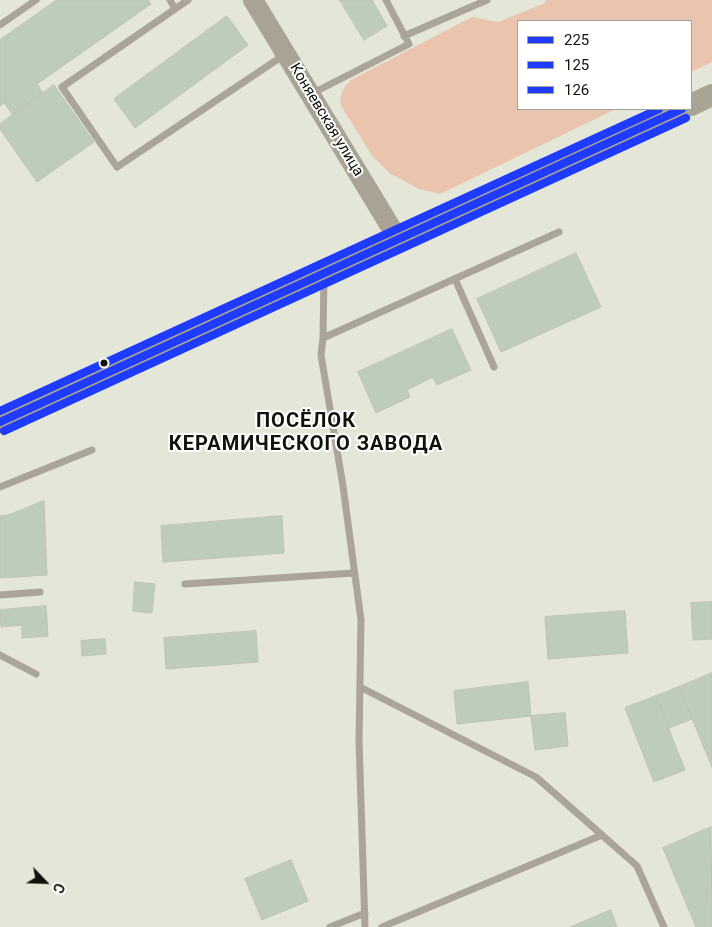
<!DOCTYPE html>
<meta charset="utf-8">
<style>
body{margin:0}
#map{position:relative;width:712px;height:927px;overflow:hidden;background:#e4e6d8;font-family:Roboto,sans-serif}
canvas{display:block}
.legend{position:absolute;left:517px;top:20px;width:175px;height:90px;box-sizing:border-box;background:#fff;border:1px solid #a0a09d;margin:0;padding:6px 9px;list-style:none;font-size:15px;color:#12120a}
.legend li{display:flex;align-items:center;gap:10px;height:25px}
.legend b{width:25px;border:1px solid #a0a09d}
.north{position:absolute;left:20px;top:857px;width:50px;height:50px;-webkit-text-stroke:4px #fff;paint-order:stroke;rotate:114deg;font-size:14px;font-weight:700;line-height:20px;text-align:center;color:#12120a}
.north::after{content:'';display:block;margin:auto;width:18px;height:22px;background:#12120a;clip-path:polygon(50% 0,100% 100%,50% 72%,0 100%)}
</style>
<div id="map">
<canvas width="712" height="927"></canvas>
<ul class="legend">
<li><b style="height:6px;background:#1f3bff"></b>225</li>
<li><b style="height:6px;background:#1f3bff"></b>125</li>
<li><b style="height:6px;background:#1f3bff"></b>126</li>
</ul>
<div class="north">С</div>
</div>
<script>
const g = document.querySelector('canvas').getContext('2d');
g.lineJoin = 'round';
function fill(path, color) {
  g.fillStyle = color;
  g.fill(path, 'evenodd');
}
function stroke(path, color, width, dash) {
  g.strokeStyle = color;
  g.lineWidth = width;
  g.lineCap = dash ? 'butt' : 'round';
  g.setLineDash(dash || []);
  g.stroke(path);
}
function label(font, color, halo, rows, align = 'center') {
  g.font = font + ' Roboto,sans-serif';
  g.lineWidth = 4;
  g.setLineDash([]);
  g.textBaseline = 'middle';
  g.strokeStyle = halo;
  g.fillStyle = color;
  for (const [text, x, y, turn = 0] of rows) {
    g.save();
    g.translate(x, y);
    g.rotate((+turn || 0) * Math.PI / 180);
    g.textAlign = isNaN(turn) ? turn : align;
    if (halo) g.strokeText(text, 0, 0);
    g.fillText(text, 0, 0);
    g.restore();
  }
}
const green = new Path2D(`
 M546 0H711L712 1V62L691 72V21H518V109H616L440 194 419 189 391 174 373 157 341 106C339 95 343 87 351 80L472 17 498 22 545 3Z`);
const building = new Path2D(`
 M57 0H148L151 4 37 84 43 93 13 115 4 103 0 106V40Z
 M340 0H372L387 26 364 40Z
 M227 16 248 45 135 128 114 99Z
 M54 85 94 142 37 182 0 129V124Z
 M576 253 601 307 501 352 477 299Z
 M452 329 471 370 437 385 433 377 407 390 410 397 376 413 358 372Z
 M44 501 47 575 0 578V516L8 515Z
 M282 516 284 553 163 562 161 526Z
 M135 582 155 584 152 613 133 611Z
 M712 602V639L693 640 691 603Z
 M46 606 48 636 22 638V625L1 627 0 610Z
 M625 611 628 653 548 659 545 617Z
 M256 631 258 662 166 669 164 638Z
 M105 639 106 654 82 656 81 641Z
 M712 673V767L679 687Z
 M528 682 531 716 457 724 454 691Z
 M679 687 692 719 669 728 656 696Z
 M656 696 685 770 654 782 625 708Z
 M565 713 568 746 535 750 531 716Z
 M711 827 712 927H696L663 848Z
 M291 860 308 901 262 920 245 879Z
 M611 910 617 927H571Z`);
const lane = new Path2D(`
 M170 0 175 9
 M188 0 62 87 117 167 284 55
 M0 25 36 0
 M404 36 487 0
 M311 94 409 44 386 0
 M324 276 323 338 321 355 343 486 361 620 359 741 365 927
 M455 279 494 367
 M323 338 559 232
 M0 487 92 450
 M185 584 354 573
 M0 595 40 592
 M0 655 36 674
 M360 687 536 777 602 835 637 866 664 927
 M330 927 365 913
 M382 927 602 835`);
const secondary = new Path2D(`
 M253 0 398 239`);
const primary = new Path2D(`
 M691 105 712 95
 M0 422 682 109`);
const bus1 = new Path2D(`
 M0 422 682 109`);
const bus2 = new Path2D(`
 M4 431 686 118`);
const bus3 = new Path2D(`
 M0 411 659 109`);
const markers = [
 [104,363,4.5,"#12120a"]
];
const streetNames = [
 ["Коняевская улица",326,120,59]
];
const districtNames = [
 ["ПОСЁЛОК",306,422],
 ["КЕРАМИЧЕСКОГО ЗАВОДА",306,445]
];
fill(green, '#eac4ad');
fill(building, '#becdba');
stroke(building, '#bcc2b8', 1);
stroke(lane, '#aaa598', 7);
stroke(secondary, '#a8a394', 20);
stroke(primary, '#a9a594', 22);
stroke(bus1, '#1f3bff', 8);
stroke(bus2, '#1f3bff', 8);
stroke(bus3, '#1f3bff', 8);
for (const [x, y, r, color] of markers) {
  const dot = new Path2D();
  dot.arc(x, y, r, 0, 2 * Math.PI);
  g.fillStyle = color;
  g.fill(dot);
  stroke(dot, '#fff', 2);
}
label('15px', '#12120a', '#fff', streetNames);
g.letterSpacing = '1px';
label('bold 20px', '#12120a', '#fff', districtNames);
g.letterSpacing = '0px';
</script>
